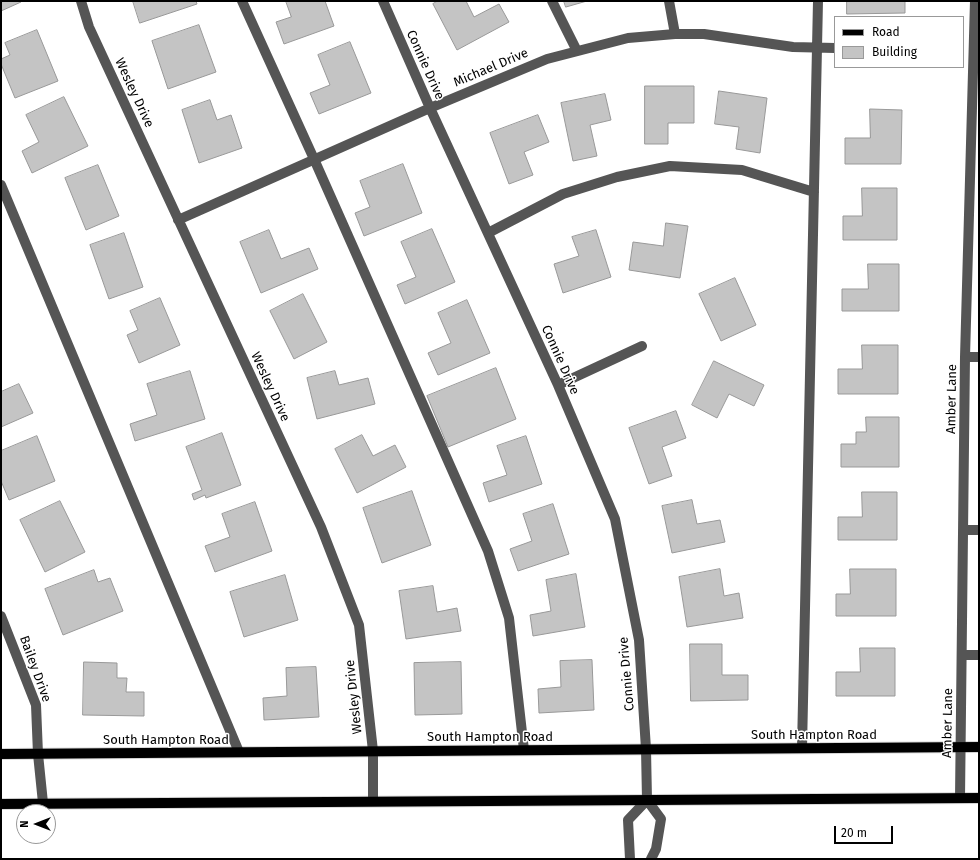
<!DOCTYPE html>
<style>
body{margin:0}
#map{position:relative;width:980px;height:860px;overflow:hidden;background:#fff;font-family:"Fira Sans",sans-serif}
canvas{display:block}
.frame{position:absolute;inset:0;border:2px solid #000;pointer-events:none}
.legend{position:absolute;left:834px;top:16px;width:130px;height:52px;box-sizing:border-box;background:#fff;border:1px solid #999;margin:0;padding:5px 7px;list-style:none;font-size:12px;color:#000}
.legend li{display:flex;align-items:center;gap:8px;height:20px}
.legend b{width:20px;border:1px solid #999}
.north{position:absolute;left:16px;top:804px;width:40px;height:40px;box-sizing:border-box;background:#fff;border:1px solid #999;border-radius:50%;rotate:270deg;font-size:11px;font-weight:700;line-height:16px;text-align:center;color:#000}
.north::after{content:'';display:block;margin:auto;width:14px;height:18px;background:#000;clip-path:polygon(50% 0,100% 100%,50% 72%,0 100%)}
.scale{position:absolute;left:834px;top:826px;width:59px;height:18px;box-sizing:border-box;border:2px solid #000;border-top:0;padding-left:5px;font-size:12px;line-height:14px;white-space:nowrap;color:#000;-webkit-text-stroke:3px #fff;paint-order:stroke}
</style>
<div id="map">
<canvas width="980" height="860"></canvas>
<div class="frame"></div>
<ul class="legend">
<li><b style="height:5px;background:#000"></b>Road</li>
<li><b style="height:11px;background:#c4c4c4"></b>Building</li>
</ul>
<div class="north">N</div>
<div class="scale">20 m</div>
</div>
<script>
const g = document.querySelector('canvas').getContext('2d');
g.lineJoin = 'round';
function fill(path, color) {
  g.fillStyle = color;
  g.fill(path, 'evenodd');
}
function stroke(path, color, width, dash) {
  g.strokeStyle = color;
  g.lineWidth = width;
  g.lineCap = dash ? 'butt' : 'round';
  g.setLineDash(dash || []);
  g.stroke(path);
}
function label(font, color, halo, rows, align = 'center') {
  g.font = font + ' "Fira Sans",sans-serif';
  g.lineWidth = 3;
  g.setLineDash([]);
  g.textBaseline = 'middle';
  g.strokeStyle = halo;
  g.fillStyle = color;
  for (const [text, x, y, turn = 0] of rows) {
    g.save();
    g.translate(x, y);
    g.rotate((+turn || 0) * Math.PI / 180);
    g.textAlign = isNaN(turn) ? turn : align;
    if (halo) g.strokeText(text, 0, 0);
    g.fillText(text, 0, 0);
    g.restore();
  }
}
const building = new Path2D(`
 M1 1H21V2L1 11Z
 M133 1H196L197 4 140 23Z
 M286 1H325L334 26 284 44 276 22 291 17Z
 M438 1H466L474 17 499 4 509 22 457 50 433 4Z
 M564 1H587L566 7Z
 M847 1H905V13L847 14Z
 M199 25 216 72 168 89 152 41Z
 M37 30 58 81 15 98 1 64V59L10 55 5 43Z
 M350 42 371 93 319 114 310 93 330 85 318 55Z
 M645 86H694V123H668V144H645Z
 M719 91 767 98 760 153 736 149 739 127 715 124Z
 M605 94 611 120 590 125 597 156 573 161 561 103Z
 M64 97 88 146 32 173 22 151 39 142 26 115Z
 M210 100 217 120 231 115 242 148 199 163 182 110Z
 M870 109 902 110 901 164H845V138H870Z
 M538 115 549 142 524 152 533 175 509 184 490 133Z
 M403 164 422 213 364 236 355 213 370 207 360 181Z
 M98 165 119 216 86 230 65 178Z
 M862 188H897V240H843V216H862Z
 M666 223 688 226 680 278 629 270 633 242 663 246Z
 M432 229 455 282 405 304 397 285 416 277 401 242Z
 M269 230 281 259 309 248 318 269 261 293 240 242Z
 M596 230 611 277 563 293 554 264 579 256 572 237Z
 M124 233 143 287 109 299 90 245Z
 M868 264H899V311H842V289H868Z
 M735 278 756 325 721 341 699 294Z
 M303 294 327 342 294 359 270 311Z
 M160 298 180 345 139 363 127 335 138 330 130 311Z
 M467 300 490 353 438 375 428 353 451 343 438 313Z
 M862 345H898V394H838V369H862Z
 M714 361 764 385 754 406 729 394 717 418 692 405Z
 M496 368 516 419 448 447 427 396Z
 M190 371 205 419 135 441 130 424 157 415 147 384Z
 M335 371 339 385 368 378 375 404 317 419 307 378Z
 M19 384 33 413 1 427V392Z
 M676 411 686 438 662 447 672 476 649 484 629 428Z
 M866 417H899V467H841V444H856V432H866Z
 M222 433 241 485 206 498 205 495 194 500 192 494 202 490 186 447Z
 M362 435 373 456 395 445 406 467 357 493 335 449Z
 M37 436 55 481 9 500 1 481V451Z
 M526 436 542 484 489 502 483 483 507 475 497 446Z
 M412 491 431 545 382 563 363 508Z
 M862 492H897V540H838V517H862Z
 M692 500 697 524 720 520 725 542 672 553 662 506Z
 M60 501 85 552 45 572 20 520Z
 M255 502 272 551 215 572 205 546 230 537 222 514Z
 M553 504 569 554 518 571 510 549 532 541 523 514Z
 M720 569 724 596 739 593 743 618 687 627 679 577Z
 M850 569H896V616H836V594H850Z
 M94 570 98 582 110 578 123 611 63 635 45 589Z
 M576 574 585 627 533 636 530 615 551 611 546 580Z
 M285 575 298 620 244 637 230 592Z
 M433 586 437 612 457 608 461 631 406 639 399 591Z
 M690 644H722V675H748V700L691 701Z
 M860 648H895V696H836V672H860Z
 M592 660 594 710 539 713 538 689 561 687 560 661Z
 M84 662 117 663V678H127L126 692H144V716L83 715Z
 M461 662 462 714 415 715 414 663Z
 M316 667 319 717 264 720 263 698 287 696 286 668Z`);
const minor = new Path2D(`
 M81 1 89 27 321 527 359 625 373 751V801
 M242 1 314 159 488 551 509 618 524 750
 M383 1 430 108 558 385 615 519 639 640 646 749 647 800
 M552 1 577 51
 M669 1 675 34
 M1 185 239 752
 M178 220 430 108 547 59 628 38 675 34H704L793 47 835 48
 M488 233 563 194 617 177 670 166 742 170 814 192
 M965 357H979
 M558 385 642 346
 M963 530H979
 M1 616 36 705 38 754 43 803
 M962 655H979
 M802 748 818 1
 M960 798 965 357 975 1
 M647 800 661 819 656 849 651 859
 M630 859 628 820 647 800`);
const major = new Path2D(`
 M1 754 979 747
 M1 804 979 798`);
const streetNames = [
 ["Connie Drive",425,65,66],
 ["Michael Drive",491,68,-23],
 ["Wesley Drive",134,93,65],
 ["Connie Drive",560,360,66],
 ["Wesley Drive",270,387,65],
 ["Amber Lane",952,399,-89],
 ["Bailey Drive",35,669,70],
 ["Connie Drive",627,674,-95],
 ["Wesley Drive",354,697,-96],
 ["Amber Lane",948,723,-89],
 ["South Hampton Road",814,735],
 ["South Hampton Road",490,737],
 ["South Hampton Road",166,740]
];
fill(building, '#c4c4c4');
stroke(building, '#999', 1);
stroke(major, '#dbdbdb', 12);
stroke(minor, '#555', 10);
stroke(major, '#000', 10);
label('13px', '#000', '#fff', streetNames);
</script>
